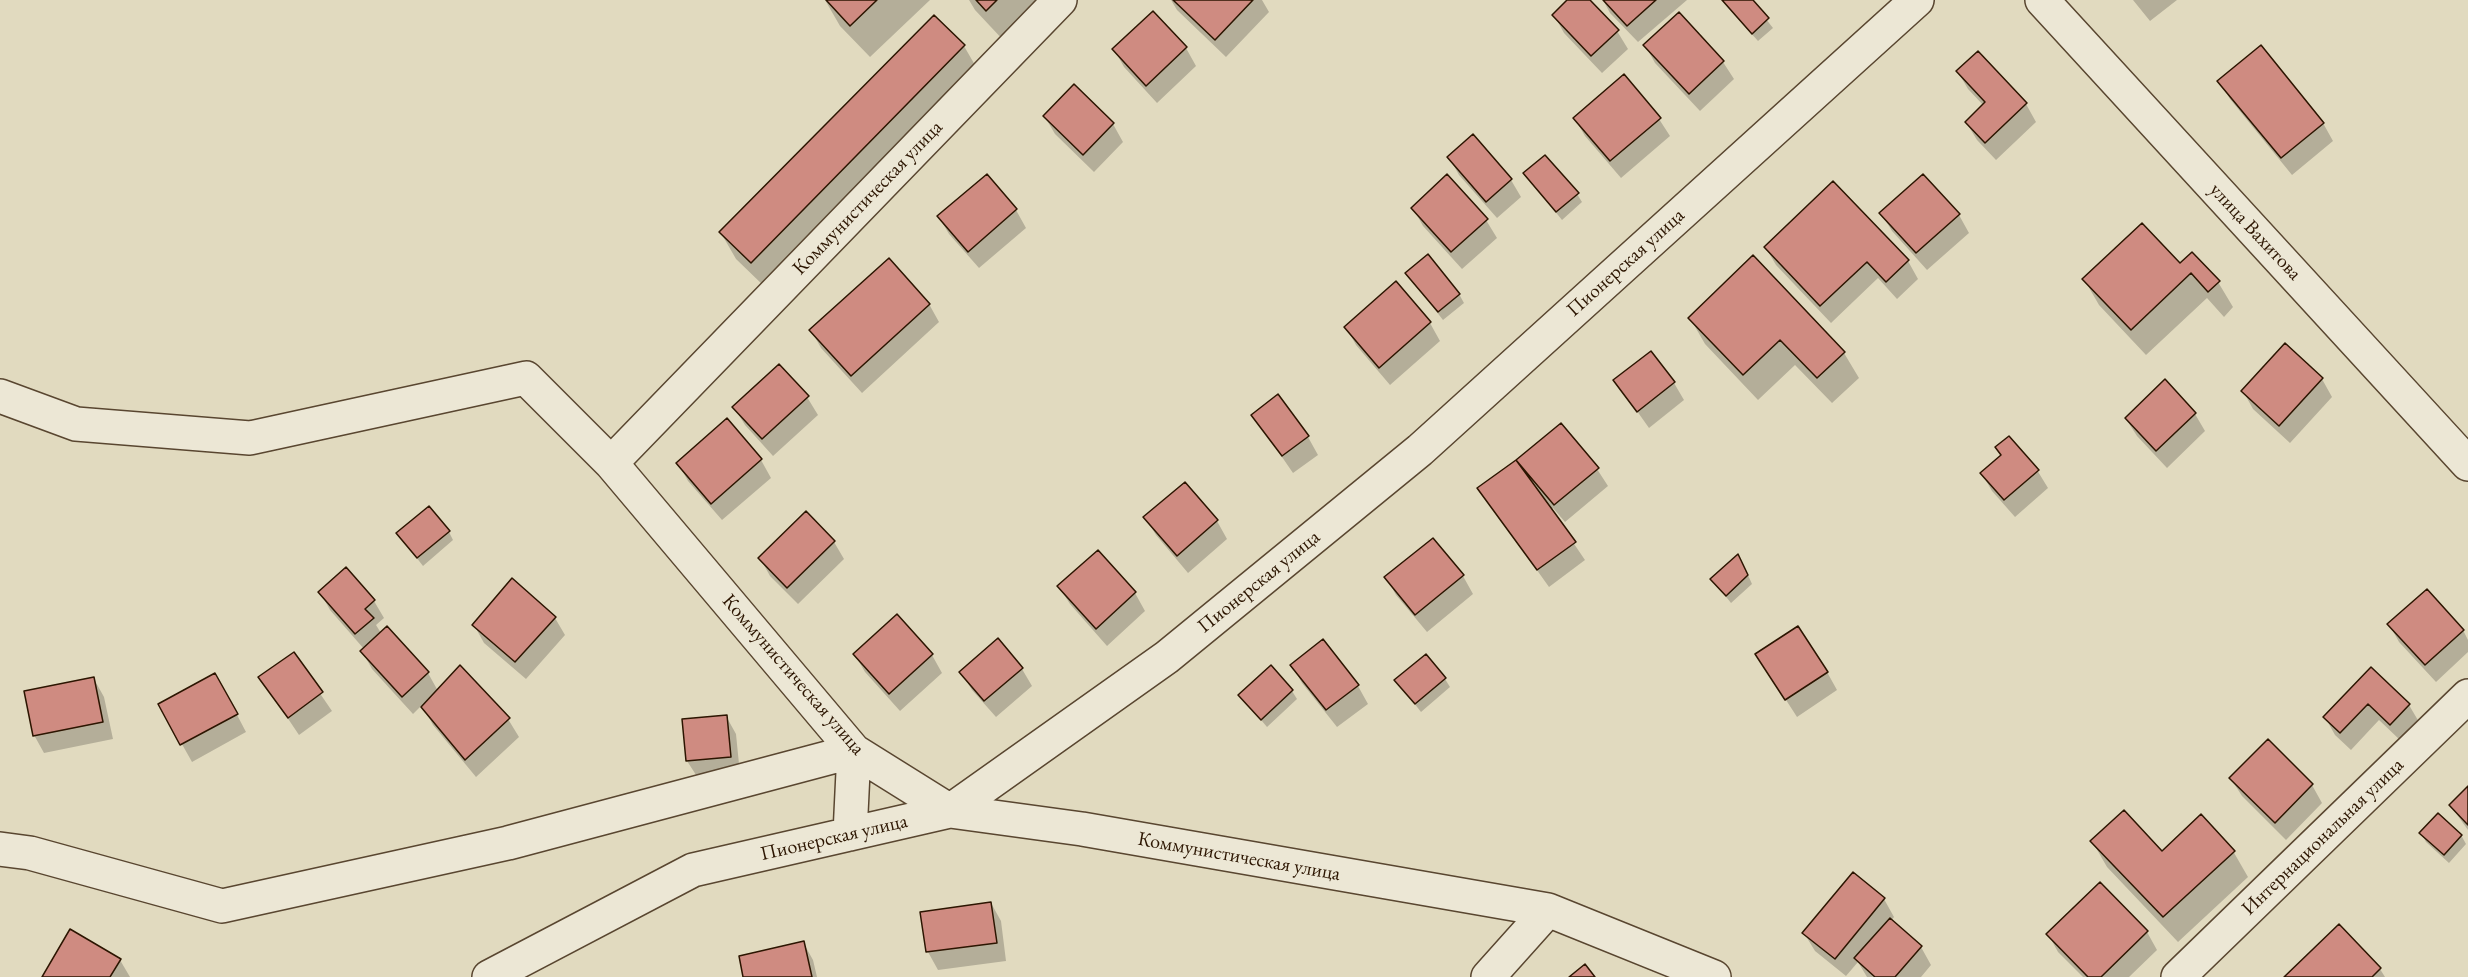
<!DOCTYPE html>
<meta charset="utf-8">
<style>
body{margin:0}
canvas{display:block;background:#e1dabf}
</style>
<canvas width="2468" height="977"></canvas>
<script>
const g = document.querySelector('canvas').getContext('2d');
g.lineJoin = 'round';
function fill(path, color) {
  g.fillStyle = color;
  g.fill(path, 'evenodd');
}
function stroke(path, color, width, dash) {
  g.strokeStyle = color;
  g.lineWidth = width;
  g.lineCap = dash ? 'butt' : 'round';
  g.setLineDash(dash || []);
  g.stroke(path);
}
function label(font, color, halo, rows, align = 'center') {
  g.font = font + ' "EB Garamond",serif';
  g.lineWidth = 6;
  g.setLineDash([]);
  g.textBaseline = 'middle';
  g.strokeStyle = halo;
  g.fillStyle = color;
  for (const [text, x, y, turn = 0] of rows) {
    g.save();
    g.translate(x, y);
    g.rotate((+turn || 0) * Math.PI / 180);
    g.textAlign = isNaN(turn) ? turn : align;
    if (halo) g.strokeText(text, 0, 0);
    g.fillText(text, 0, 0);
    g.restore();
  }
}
const shadow = new Path2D(`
 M825 0H930L870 57 840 26Z
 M969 0H1050L1005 42 975 10Z
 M1171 0H1262L1269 12 1226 57 1177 10Z
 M1569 0H1588L1617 31 1628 49 1602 73 1564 33 1554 15Z
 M1603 0H1687L1638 42 1610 13Z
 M1721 0H1751L1773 28 1758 41Z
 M2133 0H2177L2150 21Z
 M1153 13 1186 48 1196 66 1157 103 1124 67 1114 49Z
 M1679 14 1723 62 1734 79 1700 111 1655 63 1645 45Z
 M964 46 979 72 766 288 736 259 721 233Z
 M1978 53 2026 104 2036 122 1996 160 1977 140 1966 122 1984 106 1968 89 1958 72Z
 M2219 81 2323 123 2333 141 2292 175 2230 99Z
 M1045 117 1113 124 1123 142 1094 172 1055 134Z
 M1575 119H1659L1670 136 1621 178 1585 136Z
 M1449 157 1511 180 1521 197 1497 218 1459 175Z
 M1525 174 1577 194 1582 202 1562 220Z
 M1833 183 1908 261 1918 279 1897 299 1878 278 1831 323 1776 265 1766 248Z
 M1413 208 1486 220 1497 238 1462 269 1423 226Z
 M1016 210 1026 228 979 268 949 234 939 217Z
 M1881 213 1959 215 1969 233 1927 270 1892 231Z
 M2180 265 2218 282 2233 307 2224 317 2207 298 2146 355 2099 305 2084 279Z
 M1407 274 1459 294 1464 303 1443 320Z
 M1396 283 1430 323 1440 341 1390 385 1356 345 1346 327Z
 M929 304 939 322 862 393 821 348 811 330Z
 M1690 318 1844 353 1859 378 1832 403 1795 365 1758 400 1705 344Z
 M2285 345 2322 379 2332 397 2290 443 2253 409 2243 391Z
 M1615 380 1674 383 1684 400 1649 428Z
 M807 397 818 415 773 456 745 425 734 407Z
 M2195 414 2205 431 2167 468 2137 436 2126 419Z
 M1253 415 1308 437 1318 455 1293 473Z
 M1560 425 1597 469 1608 486 1565 522 1553 508 1551 510 1585 560 1549 587 1479 489Z
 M1997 448 2037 470 2048 488 2015 517 1992 491 1982 474 2002 456Z
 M761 460 771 478 722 520 688 481 678 463Z
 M1185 484 1217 521 1227 539 1188 573 1156 535 1145 517Z
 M449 532 453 540 423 566 398 534Z
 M1433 540 1463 576 1473 594 1427 632 1396 595 1386 577Z
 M834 542 844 559 798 604 770 576 760 558Z
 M1098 552 1135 593 1145 611 1107 646 1070 604 1059 587Z
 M1743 564 1752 584 1731 603 1712 579Z
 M320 592 374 601 384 618 376 625 381 633 428 673 438 691 508 719 519 737 476 777 433 725 422 705 413 714 372 669 362 651 364 649 330 610Z
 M897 616 932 655 942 673 900 711 865 672 855 655Z
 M555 618 565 635 526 679 484 643 474 625Z
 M2389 624 2463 630 2468 640V652L2436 682 2399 642Z
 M1323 641 1358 686 1368 704 1337 727 1302 683 1292 665Z
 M293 654 332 711 299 735 260 677Z
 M1022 669 1032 686 996 717 972 690 961 672Z
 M2371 669 2409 705 2419 722 2401 741 2379 720 2351 750 2335 735 2325 717Z
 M1768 672H1827L1837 690 1797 717Z
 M94 679 104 697 113 739 44 753 34 735Z
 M1445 679 1450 687 1421 712 1396 680Z
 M1292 691 1297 699 1267 727 1240 695Z
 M225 692 246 732 192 762 160 705Z
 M726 716 736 734 740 774 698 778 687 761Z
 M2231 779 2312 785 2322 803 2286 840 2242 796Z
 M2468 788V830L2450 805Z
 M2421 833 2461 835 2466 844 2449 863 2426 842Z
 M2092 841 2162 853 2233 851 2248 877 2178 942 2107 867Z
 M2100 884 2147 932 2157 950 2129 977H2083L2058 952 2048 934Z
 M1884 899 1894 917 1891 921 1921 947 1931 965 1921 977H1867L1858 962 1846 976 1815 951 1804 933Z
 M991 903 1001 921 1006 961 938 970 928 952 922 913Z
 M803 942 813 960 817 977H745Z
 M120 960 130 977H44Z
 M2380 969 2385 977H2286Z`);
const building = new Path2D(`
 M826 0H877L850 26Z
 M976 0H997L986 11Z
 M1173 0H1253L1215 40Z
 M1567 0H1590L1619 30 1591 56 1552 15Z
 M1603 0H1656L1627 26Z
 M1722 0H1753L1769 18 1752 34Z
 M1153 11 1187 47 1146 86 1112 49Z
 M1679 12 1724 61 1689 94 1643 45Z
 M934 15 965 45 751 263 719 232Z
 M2261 45 2324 123 2281 158 2217 81Z
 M1978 51 2027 103 1985 143 1965 122 1985 102 1956 71Z
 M1624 74 1661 118 1610 161 1573 118Z
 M1074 84 1114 123 1083 155 1043 116Z
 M1473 134 1512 179 1486 202 1447 157Z
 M1545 155 1579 193 1556 212 1523 173Z
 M987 174 1017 209 968 252 937 216Z
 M1447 174 1488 219 1451 252 1411 208Z
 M1923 174 1960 214 1916 253 1879 213Z
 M1833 181 1909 260 1886 282 1867 262 1820 306 1764 247Z
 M2142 223 2180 263 2192 252 2220 281 2208 292 2191 273 2131 330 2082 279Z
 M1428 254 1460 294 1438 312 1405 273Z
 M1753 255 1845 352 1817 378 1780 340 1743 375 1688 318Z
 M889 258 930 304 851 376 809 330Z
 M1396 281 1431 322 1379 368 1344 327Z
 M2285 343 2323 378 2279 426 2241 391Z
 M1651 351 1675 382 1637 412 1613 380Z
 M779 364 809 396 762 439 732 407Z
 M2165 379 2196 413 2156 451 2125 418Z
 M1278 394 1309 436 1282 456 1251 415Z
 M727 418 762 459 711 504 676 463Z
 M1561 423 1599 468 1554 505 1516 460Z
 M2009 436 2039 470 2004 500 1980 473 2001 455 1995 447Z
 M1516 460 1576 542 1537 570 1477 488Z
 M1185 482 1218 520 1177 556 1143 517Z
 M429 506 450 531 417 558 396 533Z
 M806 511 835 541 787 588 758 558Z
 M1433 538 1464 575 1415 615 1384 577Z
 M1098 550 1136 592 1096 629 1057 586Z
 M1738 554 1748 575 1726 596 1710 579Z
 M346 567 375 600 365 609 374 618 355 634 318 592Z
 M512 578 556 617 515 662 472 625Z
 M2427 589 2464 630 2425 665 2387 624Z
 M897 614 933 654 889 694 853 654Z
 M387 626 429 672 402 697 360 651Z
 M1798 626 1828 672 1785 700 1755 654Z
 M998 638 1023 668 984 701 959 672Z
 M1323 639 1359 685 1326 710 1290 665Z
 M294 652 323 692 288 718 258 677Z
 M1426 654 1446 678 1415 704 1394 680Z
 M460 665 510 718 465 760 421 707Z
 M1271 665 1293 690 1261 720 1238 695Z
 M2371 667 2410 704 2390 725 2368 704 2340 733 2323 717Z
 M215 673 238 714 180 745 158 704Z
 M94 677 103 722 33 736 24 691Z
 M727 715 731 757 686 761 682 719Z
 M2268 739 2313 784 2275 823 2229 778Z
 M2468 786V825L2449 805Z
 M2124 810 2162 851 2201 814 2235 851 2163 917 2090 841Z
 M2438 813 2462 835 2444 855 2419 833Z
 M1853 872 1885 898 1835 959 1802 933Z
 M2100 882 2148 931 2101 977H2088L2046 934Z
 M991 902 997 943 926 952 920 912Z
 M1890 918 1922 946 1895 977H1875L1854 958Z
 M2339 924 2381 968 2372 977H2284Z
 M70 929 121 959 110 977H42Z
 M804 941 812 977H743L739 956Z
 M1585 964 1595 977H1569Z`);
const minor = new Path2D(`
 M2042 0 2468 464
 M0 396 76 424 250 438 526 378 611 463 854 751 950 811 1082 829 1548 910 1714 977
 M611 463 1060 0
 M0 849 30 853 222 906 508 843 854 751 850 834
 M489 977 693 870 950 811 1167 657 1420 450 1917 0
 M1488 977 1548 910
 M2178 977 2468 696`);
const streetNames = [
 ["Коммунистическая улица",868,198,-46],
 ["улица Вахитова",2255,232,47],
 ["Пионерская улица",1626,263,-42],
 ["Пионерская улица",1259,582,-39],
 ["Коммунистическая улица",793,675,49],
 ["Интернациональная улица",2323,837,-44],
 ["Пионерская улица",834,838,-13],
 ["Коммунистическая улица",1239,857,10]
];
fill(shadow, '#0003');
fill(building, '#cf8b81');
stroke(building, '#2c1501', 1.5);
stroke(minor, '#594630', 36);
stroke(minor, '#ece7d5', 33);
label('20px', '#2c1501', '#ece7d5', streetNames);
</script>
